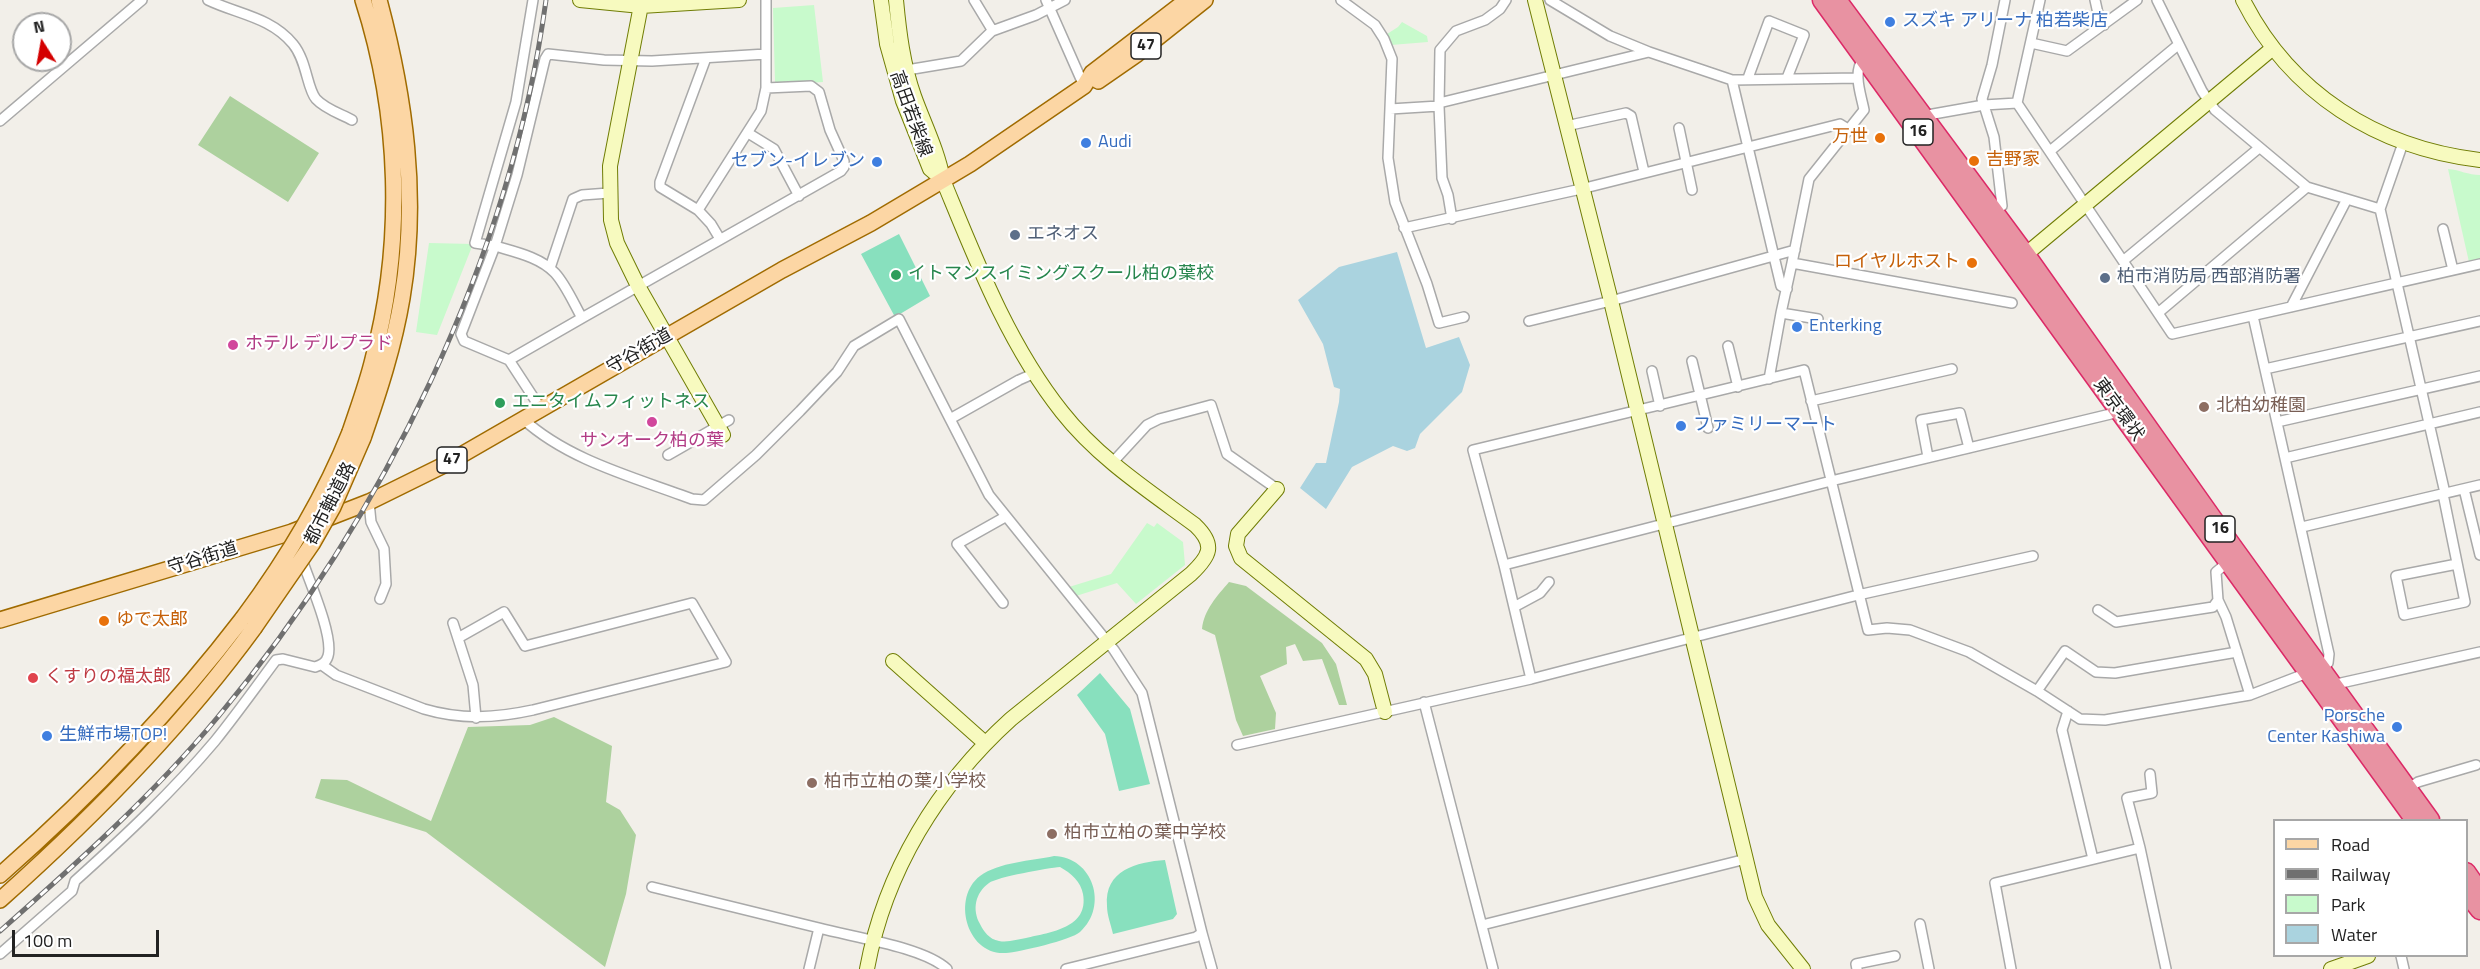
<!DOCTYPE html>
<meta charset="utf-8">
<style>
body{margin:0}
#map{position:relative;width:2480px;height:969px;overflow:hidden;background:#f2efe9;font-family:"Titillium Web",sans-serif}
canvas{display:block}
.legend{position:absolute;left:2273px;top:819px;width:195px;height:138px;box-sizing:border-box;background:#fff;border:2px solid #a7a7a7;margin:0;padding:8px 10px;list-style:none;font-size:18px;color:#222}
.legend li{display:flex;align-items:center;gap:12px;height:30px}
.legend b{width:30px;border:2px solid #a7a7a7}
.north{position:absolute;left:12px;top:12px;width:60px;height:60px;box-sizing:border-box;background:#fff;border:2px solid #a7a7a7;border-radius:50%;rotate:349deg;font-size:16px;font-weight:700;line-height:24px;text-align:center;color:#222}
.north::after{content:'';display:block;margin:auto;width:21px;height:27px;background:#d40000;clip-path:polygon(50% 0,100% 100%,50% 72%,0 100%)}
.scale{position:absolute;left:12px;top:930px;width:147px;height:27px;box-sizing:border-box;border:3px solid #222;border-top:0;padding-left:8px;font-size:18px;line-height:21px;white-space:nowrap;color:#222;-webkit-text-stroke:4px #fff;paint-order:stroke}
</style>
<div id="map">
<canvas width="2480" height="969"></canvas>
<ul class="legend">
<li><b style="height:8px;background:#fcd6a4"></b>Road</li>
<li><b style="height:8px;background:#707070"></b>Railway</li>
<li><b style="height:16px;background:#c8facc"></b>Park</li>
<li><b style="height:16px;background:#aad3df"></b>Water</li>
</ul>
<div class="north">N</div>
<div class="scale">100 m</div>
</div>
<script>
const g = document.querySelector('canvas').getContext('2d');
g.lineJoin = 'round';
function fill(path, color) {
  g.fillStyle = color;
  g.fill(path, 'evenodd');
}
function stroke(path, color, width, dash) {
  g.strokeStyle = color;
  g.lineWidth = width;
  g.lineCap = dash ? 'butt' : 'round';
  g.setLineDash(dash || []);
  g.stroke(path);
}
function label(font, color, halo, rows, align = 'center') {
  g.font = font + ' "Titillium Web","Noto Sans JP",sans-serif';
  g.lineWidth = 4.5;
  g.setLineDash([]);
  g.textBaseline = 'middle';
  g.strokeStyle = halo;
  g.fillStyle = color;
  for (const [text, x, y, turn = 0] of rows) {
    g.save();
    g.translate(x, y);
    g.rotate((+turn || 0) * Math.PI / 180);
    g.textAlign = isNaN(turn) ? turn : align;
    if (halo) g.strokeText(text, 0, 0);
    g.fillText(text, 0, 0);
    g.restore();
  }
}
const forest = new Path2D(`
 M230 96 319 153 288 202 198 145Z
 M1229 582 1246 586 1322 643 1336 664 1347 705H1339L1322 659 1303 661 1295 644 1286 647 1287 664 1260 676 1276 713 1275 729 1243 736 1236 720 1215 635 1202 629C1204 610 1217 596 1229 582Z
 M554 717 612 746 606 802 620 810 636 835 626 894 605 967 426 832 315 798 321 779 347 780 431 821 468 727 530 725Z`);
const park = new Path2D(`
 M814 5 823 82 779 85 775 82 773 8Z
 M1402 22 1427 36 1428 42 1391 45 1387 34 1398 27Z
 M2448 169C2460 170 2468 175 2480 175V260L2469 262Z
 M429 243 473 244 437 335 416 332Z
 M1147 523 1154 527 1157 523 1183 542 1185 565 1136 604 1117 583 1076 596 1069 587 1111 574Z`);
const pitch = new Path2D(`
 M899 234 930 296 895 317 861 254Z
 M1100 673 1130 709 1150 784 1119 791 1105 734 1077 695Z
 M1054 856C1093 857 1109 906 1080 932 1071 940 1019 952 1006 953 967 956 951 898 980 876 999 862 1031 861 1054 856ZM1060 867C1071 873 1081 882 1083 894 1089 928 1051 932 1026 938 1018 939 1008 943 999 941 989 939 984 932 980 924 972 910 975 893 989 883 997 877 1048 868 1060 867Z
 M1165 860 1177 914 1173 919 1113 934C1111 925 1107 915 1107 906 1104 870 1137 862 1165 860Z`);
const water = new Path2D(`
 M1397 252 1426 348 1459 337 1470 365 1462 392 1420 434 1415 448 1407 451 1393 446 1352 467 1326 509 1300 488 1316 463H1326L1339 402 1340 389 1334 387 1323 344 1298 300 1339 267Z`);
const street = new Path2D(`
 M208 0C237 14 271 17 293 44 307 61 307 89 316 99 325 109 341 114 352 120
 M533 0 516 102 475 243 495 246 461 334 464 341 509 360 541 409
 M766 0V88L811 86 819 92 830 130 844 161V167L841 171 582 318C574 304 566 285 555 273 540 257 515 252 495 246L517 175 545 59 548 54 604 60 652 61 766 54
 M974 0 991 28
 M1046 0 1084 86
 M1341 0 1375 25 1384 39 1392 59 1388 158 1395 202 1427 284 1439 323 1464 317
 M1550 0 1610 36 1649 52 1732 80 1858 78
 M2040 0 2017 103 2172 334 2480 264
 M2095 0 2099 18 2104 25
 M2157 0 2202 91 2215 110 2307 187 2380 209
 M2031 43 2067 51 2137 0
 M706 58 660 182V187L698 210 711 224 720 239
 M1864 58C1852 72 1861 94 1864 110L1809 179 1792 263 2012 303
 M907 70 961 61 992 31 1036 15 1065 0
 M1748 78 1769 21 1804 35 1787 78
 M1732 80 1781 286 1787 289
 M1439 103 1649 52
 M1390 109 1439 106
 M1922 116 1984 105 2017 103
 M0 121 142 0
 M1566 126 1626 113 1631 116 1644 172
 M1679 128 1692 190
 M748 133 774 149 799 196
 M2403 143 2380 209 2445 493
 M2050 151 2178 45
 M698 210 761 111 766 88
 M1994 211 2002 206 1994 137 1982 99 1992 65 2005 0
 M1452 219 1448 195 1442 178 1439 106 1440 50 1456 31 1485 20 1500 9 1506 0
 M1404 228 1581 189 1840 124 1848 129
 M2443 229 2453 270
 M2123 261 2259 148
 M550 268 573 199 582 195 609 193
 M2291 307 2347 199
 M1781 313 1818 319
 M2158 313 2307 187
 M1529 321 1611 301 1795 250
 M1728 346 1738 387
 M509 360 582 318
 M1692 361 1708 428
 M2265 369 2480 321
 M1652 371 1660 406
 M1035 373 1019 380 950 419 989 495 1114 650 1142 693 1202 933 1196 937 1066 969
 M1769 379 1781 313 1792 263
 M1811 401 1952 369
 M523 419C566 458 626 475 681 495L692 499 704 500 756 455 800 411 837 372 854 346 899 319 950 419
 M2277 422 2480 376
 M668 455 729 420
 M1928 457 1921 420 1960 413 1969 448
 M2285 458 2480 412
 M1112 463 1147 425 1159 419 1211 405 1227 454 1277 489
 M2464 489 2480 555
 M2443 494 2465 602 2404 615 2396 576 2457 564
 M369 502 371 522 384 549 386 584 380 599
 M2302 527 2480 485
 M2228 562 2216 572 2218 600 2226 617 2250 695
 M1504 565 1831 481 2119 412
 M1003 603 957 544 1005 517
 M1514 607 1540 593 1549 582
 M2098 610 2116 622 2213 607 2218 600
 M453 623 473 685 476 718
 M322 665 336 675 424 709C461 720 496 718 533 710L726 662 692 603 525 646 504 612 458 638
 M1531 679 1504 565 1473 450 1804 370 1868 630 1887 628 1910 630 1969 652 2037 691 2080 719 2105 720 2250 695 2320 668 2328 663 2329 654 2253 316
 M2332 685 2480 652
 M2037 691 2065 651 2096 672 2115 673 2237 652
 M1424 702 1493 969
 M2068 711 2062 730 2093 859
 M1237 745 1531 679 1858 595 2033 556
 M2405 790 2418 782 2476 765
 M2140 848 2127 798 2152 793 2150 774
 M652 887 819 928 809 969
 M1920 924 1929 969
 M1482 925 1746 859
 M819 928C852 937 924 947 947 969
 M1202 933 1212 969
 M0 954 72 891 75 881C124 837 172 792 215 741 236 715 256 687 276 660L283 659 315 667C321 665 326 663 328 656 334 636 308 578 301 557
 M2401 956 2404 969
 M1857 969 1856 964 1895 956
 M2011 969 1995 883 2140 848 2166 969`);
const secondary = new Path2D(`
 M580 0 641 6 739 0
 M642 0 610 166 611 220 617 243 638 286 723 435
 M881 0 887 44 903 101 930 169 943 180
 M1535 0 1611 301 1755 897 1768 925 1803 969
 M2243 0C2290 93 2377 148 2480 160
 M2019 260 2273 48
 M1277 489 1238 534 1236 546 1241 558 1366 659 1375 674 1385 712
 M893 661 985 743
 M867 969C885 871 938 785 1011 719L1191 574C1210 556 1216 545 1195 525 1149 491 1098 458 1062 412 1008 344 976 260 943 180 938 151 924 124 914 96 903 65 899 32 896 0
 M2331 969 2368 956`);
const primary = new Path2D(`
 M1098 81 1137 54 1205 0
 M350 432C358 408 367 384 373 359 404 242 400 115 363 0
 M363 438C379 392 394 346 402 298 419 197 405 97 379 0
 M0 620 292 532 369 502 444 465 782 270 871 223 970 164 1084 86 1092 73 1187 0
 M0 875C89 797 171 712 243 618
 M0 900C92 818 181 728 254 628`);
const highway = new Path2D(`
 M1822 0 2415 820
 M1837 0 2026 255 2222 532 2430 820
 M2466 872 2480 892
 M2466 892 2480 910`);
const rail = new Path2D(`
 M0 931C76 864 152 796 217 718 383 519 511 258 546 0`);
const primaryBridge = new Path2D(`
 M243 618C286 560 323 500 350 432
 M254 628 312 544 333 507 363 438`);
const markers = [
 [1890,22,6,"#3f7fe0"],
 [1880,138,6,"#e8710a"],
 [1086,143,6,"#3f7fe0"],
 [1974,161,6,"#e8710a"],
 [877,162,6,"#3f7fe0"],
 [1015,235,6,"#5c6f8a"],
 [1972,263,6,"#e8710a"],
 [896,275,6,"#2e9e5b"],
 [2105,278,6,"#5c6f8a"],
 [1797,327,6,"#3f7fe0"],
 [233,345,6,"#d1479c"],
 [500,403,6,"#2e9e5b"],
 [2204,407,6,"#8d6e63"],
 [652,422,6,"#d1479c"],
 [1681,426,6,"#3f7fe0"],
 [104,621,6,"#e8710a"],
 [33,678,6,"#e0444e"],
 [2397,727,6,"#3f7fe0"],
 [47,736,6,"#3f7fe0"],
 [812,783,6,"#8d6e63"],
 [1052,834,6,"#8d6e63"]
];
const shields = [
 [1146,46,30],
 [1918,132,30],
 [452,460,30],
 [2220,529,30]
];
const shieldNames = [
 ["47",1146,46],
 ["16",1918,132],
 ["47",452,460],
 ["16",2220,529]
];
const shopNames = [
 ["スズキ アリーナ 柏若柴店",1902,22],
 ["Audi",1098,143],
 ["セブン-イレブン",865,162,"right"],
 ["Enterking",1809,327],
 ["ファミリーマート",1693,426],
 ["Porsche",2385,717,"right"],
 ["Center Kashiwa",2385,738,"right"],
 ["生鮮市場TOP!",59,736]
];
const streetNames = [
 ["高田若柴線",910,114,70],
 ["守谷街道",640,352,-30],
 ["東京環状",2118,410,54],
 ["都市軸道路",331,504,-63],
 ["守谷街道",203,559,-17]
];
const foodNames = [
 ["万世",1868,138],
 ["吉野家",1986,161,"left"],
 ["ロイヤルホスト",1960,263],
 ["ゆで太郎",116,621,"left"]
];
const serviceNames = [
 ["エネオス",1027,235],
 ["柏市消防局 西部消防署",2117,278]
];
const leisureNames = [
 ["イトマンスイミングスクール柏の葉校",908,275],
 ["エニタイムフィットネス",512,403]
];
const hotelNames = [
 ["ホテル デルプラド",245,345],
 ["サンオーク柏の葉",652,442,"center"]
];
const educationNames = [
 ["北柏幼稚園",2216,407],
 ["柏市立柏の葉小学校",824,783],
 ["柏市立柏の葉中学校",1064,834]
];
const healthNames = [
 ["くすりの福太郎",45,678]
];
fill(forest, '#add19e');
fill(park, '#c8facc');
fill(pitch, '#88e0be');
fill(water, '#aad3df');
stroke(street, '#a9a9a9', 12);
stroke(secondary, '#707d05', 16);
stroke(primary, '#a06b00', 18);
stroke(highway, '#dc2a67', 21);
stroke(street, '#fff', 9);
stroke(secondary, '#f7fabf', 14);
stroke(primary, '#fcd6a4', 15);
stroke(highway, '#e892a2', 18);
stroke(rail, '#707070', 5);
stroke(rail, '#fff', 3, [9]);
stroke(primaryBridge, '#a06b00', 18, []);
stroke(primaryBridge, '#fcd6a4', 15);
for (const [x, y, r, color] of markers) {
  const dot = new Path2D();
  dot.arc(x, y, r, 0, 2 * Math.PI);
  g.fillStyle = color;
  g.fill(dot);
  stroke(dot, '#fff', 2);
}
for (const [x, y, w] of shields) {
  const box = new Path2D();
  box.roundRect(x - w / 2, y - 13, w, 26, 4.5);
  g.fillStyle = '#fff';
  g.fill(box);
  stroke(box, '#222', 1.5);
}
label('bold 16px', '#222', null, shieldNames);
label('18px', '#366cbe', '#fff', shopNames, 'left');
label('18px', '#222', '#fff', streetNames);
label('18px', '#c56008', '#fff', foodNames, 'right');
label('18px', '#4e5e75', '#fff', serviceNames, 'left');
label('18px', '#27864d', '#fff', leisureNames, 'left');
label('18px', '#b23c85', '#fff', hotelNames, 'left');
label('18px', '#785e54', '#fff', educationNames, 'left');
label('18px', '#be3a42', '#fff', healthNames, 'left');
</script>
